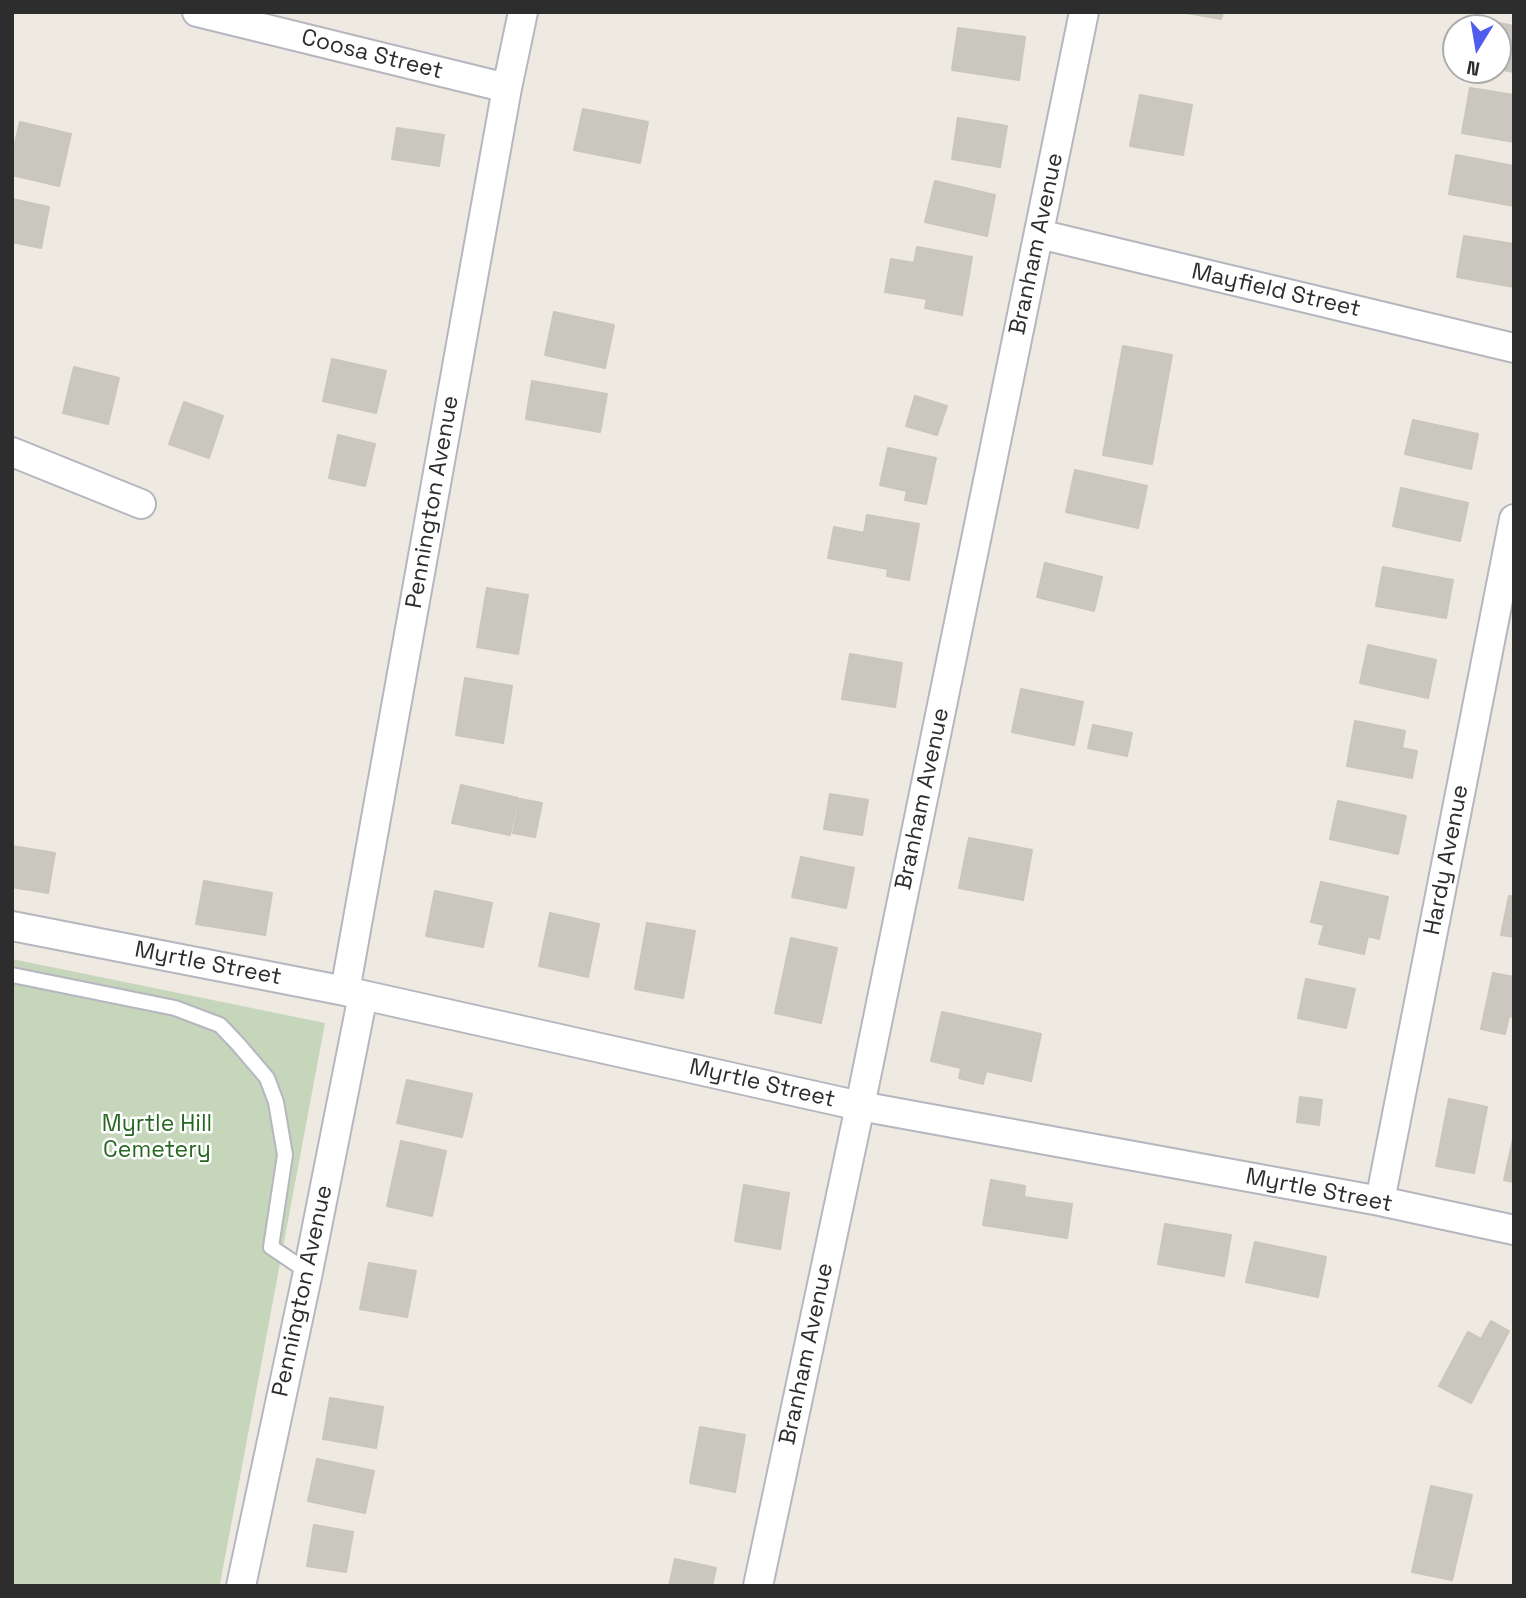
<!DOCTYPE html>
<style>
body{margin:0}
#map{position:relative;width:1526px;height:1598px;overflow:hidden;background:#eee9e1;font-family:"Space Grotesk",sans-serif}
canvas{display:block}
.frame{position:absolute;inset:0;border:14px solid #2d2d2d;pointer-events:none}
.north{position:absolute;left:1442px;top:14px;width:70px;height:70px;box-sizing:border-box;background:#fff;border:2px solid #ababab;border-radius:50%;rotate:191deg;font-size:19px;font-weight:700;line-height:28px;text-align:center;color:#2d2d2d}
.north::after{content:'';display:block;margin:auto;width:24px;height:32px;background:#4f5ded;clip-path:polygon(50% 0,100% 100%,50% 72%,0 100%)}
</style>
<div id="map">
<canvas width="1526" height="1598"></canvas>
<div class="frame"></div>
<div class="north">N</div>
</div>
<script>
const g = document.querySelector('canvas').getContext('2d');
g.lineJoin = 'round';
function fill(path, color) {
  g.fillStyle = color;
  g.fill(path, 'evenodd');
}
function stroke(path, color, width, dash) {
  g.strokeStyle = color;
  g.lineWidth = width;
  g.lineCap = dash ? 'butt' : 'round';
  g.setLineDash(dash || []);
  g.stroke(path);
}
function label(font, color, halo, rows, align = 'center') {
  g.font = font + ' "Space Grotesk",sans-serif';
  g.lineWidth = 5;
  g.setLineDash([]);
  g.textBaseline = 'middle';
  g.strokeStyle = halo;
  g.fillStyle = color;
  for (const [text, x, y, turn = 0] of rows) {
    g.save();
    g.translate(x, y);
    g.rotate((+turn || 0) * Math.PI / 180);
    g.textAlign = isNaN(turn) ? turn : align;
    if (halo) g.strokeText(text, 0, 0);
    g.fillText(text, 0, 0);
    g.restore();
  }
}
const cemetery = new Path2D(`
 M12 959 325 1023 220 1584 218 1586H12Z`);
const building = new Path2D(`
 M1181 12H1223L1221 19Z
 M1484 20 1514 26V72L1498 69V28H1483Z
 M958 28 1025 37 1019 80 952 70Z
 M1470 88 1514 95V142L1462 133Z
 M1140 95 1192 105 1183 155 1130 146Z
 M583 109 648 122 640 163 574 150Z
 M958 118 1007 126 1000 167 952 159Z
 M20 122 71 134 59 186 12 175V156Z
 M397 128 444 135 439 166 392 159Z
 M1456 155 1514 166V206L1449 194Z
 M935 181 995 195 987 236 925 222Z
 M12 199 49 207 41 248 12 242Z
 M1464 236 1514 244V287L1457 277Z
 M917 247 972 257 962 315 925 308 927 299 885 292 891 259 914 263Z
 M554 312 614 325 605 368 545 355Z
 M1123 346 1172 355 1152 464 1103 455Z
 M332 359 386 371 376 413 323 401Z
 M74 367 119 378 108 424 63 413Z
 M532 381 607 394 600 432 526 419Z
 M915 396 947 406 937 435 906 426Z
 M184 402 223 416 209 458 169 444Z
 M1413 420 1478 434 1471 469 1405 454Z
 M338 435 375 444 365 486 329 478Z
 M888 448 936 458 926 504 905 500 907 491 880 485Z
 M1075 470 1147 486 1138 528 1066 512Z
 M1401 488 1468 503 1460 541 1393 526Z
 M867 515 919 524 909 580 887 576 888 569 828 558 834 527 864 533Z
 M1045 563 1102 577 1094 611 1037 597Z
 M1383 567 1453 580 1446 618 1376 606Z
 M487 588 528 595 518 654 477 647Z
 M1368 645 1436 660 1428 698 1360 683Z
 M850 654 902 663 895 707 842 699Z
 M465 678 512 686 503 743 456 735Z
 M1021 689 1083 702 1074 745 1012 732Z
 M1355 721 1405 731 1402 748 1417 751 1412 778 1347 766Z
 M1093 725 1132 733 1127 756 1088 748Z
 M461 785 518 798 510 835 452 823Z
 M830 794 868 800 862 835 824 829Z
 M520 799 542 803 535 837 513 833Z
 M1338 801 1406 816 1398 854 1330 839Z
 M969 838 1032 850 1023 900 959 888Z
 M12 846 55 853 48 893 12 887Z
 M801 857 854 868 846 908 792 897Z
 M204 881 272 893 265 935 196 924Z
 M1321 882 1388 897 1379 939 1368 936 1364 954 1319 944 1324 925 1311 922Z
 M435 891 492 903 483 947 426 936Z
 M1509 896 1514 897V937L1501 935Z
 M550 913 599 924 588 977 539 966Z
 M647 923 695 931 683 998 635 989Z
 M791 938 837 948 821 1023 775 1013Z
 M1493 973 1514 977V1017L1509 1016 1505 1034 1481 1029Z
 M1306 979 1355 989 1346 1028 1298 1018Z
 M942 1012 1041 1034 1031 1081 986 1071 983 1084 959 1078 961 1068 931 1061Z
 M407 1080 472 1094 462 1137 397 1123Z
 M1300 1097 1322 1100 1319 1125 1297 1122Z
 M1449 1099 1487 1107 1474 1173 1436 1166Z
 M1514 1135V1182L1504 1180Z
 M401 1141 446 1151 432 1216 387 1206Z
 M991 1180 1025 1186 1024 1197 1072 1204 1067 1238 983 1225Z
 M744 1185 789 1193 780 1249 735 1241Z
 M1165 1224 1231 1235 1224 1276 1158 1264Z
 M1255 1242 1326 1257 1318 1297 1246 1282Z
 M369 1263 416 1271 407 1317 360 1309Z
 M1491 1321 1509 1331 1471 1403 1439 1386 1468 1332 1481 1339Z
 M330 1398 383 1407 376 1448 323 1439Z
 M700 1427 745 1435 735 1492 690 1483Z
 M317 1459 374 1471 365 1513 308 1501Z
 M1431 1486 1472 1495 1452 1580 1412 1572Z
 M314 1525 353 1532 346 1572 307 1566Z
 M675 1559 716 1568 712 1586H669Z`);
const service = new Path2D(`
 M12 975 175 1008 220 1025 238 1044 267 1078 276 1102 285 1155 271 1247 308 1272`);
const minor = new Path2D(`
 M197 12 507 88
 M1039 234 1514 348
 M12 452 141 504
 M12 926 345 991 860 1106 1380 1201 1514 1230
 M345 991 507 88 523 12
 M1380 1201 1514 519
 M241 1586 308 1272 363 995
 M758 1586 860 1106 1084 12`);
const streetNames = [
 ["Coosa Street",372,55,14],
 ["Branham Avenue",1037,244,-78],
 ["Mayfield Street",1276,291,13],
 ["Pennington Avenue",433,502,-80],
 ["Branham Avenue",923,799,-78],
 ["Hardy Avenue",1447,860,-79],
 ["Myrtle Street",208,964,11],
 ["Myrtle Street",762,1084,13],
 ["Myrtle Street",1319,1191,11],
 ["Pennington Avenue",303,1291,-78],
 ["Branham Avenue",807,1354,-78]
];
const parkNames = [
 ["Myrtle Hill",157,1125],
 ["Cemetery",157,1151]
];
fill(cemetery, '#c5d6ba');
fill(building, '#cac7bf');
stroke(building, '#c9c6bb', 2);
stroke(service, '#b5b6bf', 18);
stroke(minor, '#b5b6bf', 32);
stroke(service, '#fff', 14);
stroke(minor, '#fff', 28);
label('23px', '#2d2d2d', '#fff', streetNames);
label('23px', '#286721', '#fff', parkNames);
</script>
